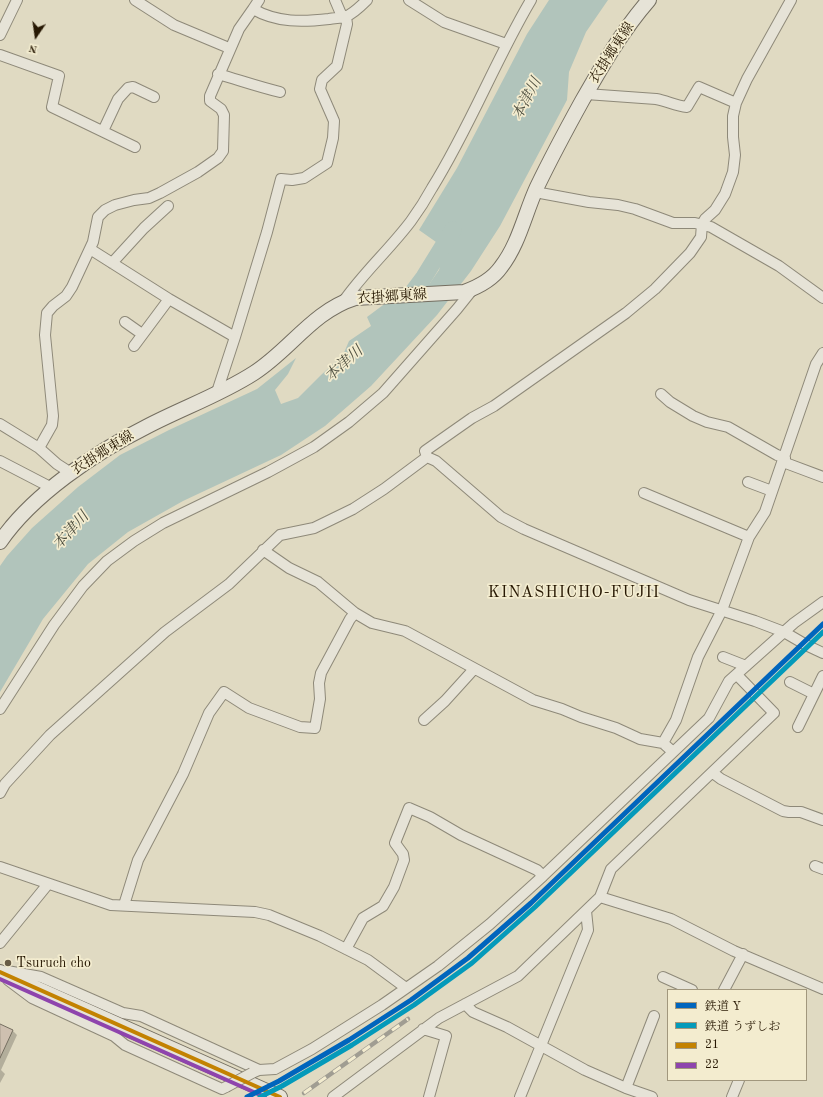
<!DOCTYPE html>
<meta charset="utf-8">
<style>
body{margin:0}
#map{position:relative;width:823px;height:1097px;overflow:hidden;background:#e0dac2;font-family:"Old Standard TT","Noto Serif JP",serif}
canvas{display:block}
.legend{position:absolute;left:667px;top:989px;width:140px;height:92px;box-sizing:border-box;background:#f3eccf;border:1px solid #a1977d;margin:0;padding:5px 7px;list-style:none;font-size:12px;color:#271803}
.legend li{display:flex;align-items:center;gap:8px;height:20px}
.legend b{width:20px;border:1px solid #a1977d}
.north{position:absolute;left:16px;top:16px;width:40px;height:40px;-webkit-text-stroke:3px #f3eccf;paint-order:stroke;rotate:193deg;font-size:11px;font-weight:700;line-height:16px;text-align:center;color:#271803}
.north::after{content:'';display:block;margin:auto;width:14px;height:18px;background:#271803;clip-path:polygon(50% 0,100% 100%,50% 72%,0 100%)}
</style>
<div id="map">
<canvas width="823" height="1097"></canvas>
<ul class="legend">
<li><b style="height:5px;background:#0065bd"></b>鉄道 Y</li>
<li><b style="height:5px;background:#049aba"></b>鉄道 うずしお</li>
<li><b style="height:5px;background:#c38201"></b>21</li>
<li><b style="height:5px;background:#8e44ad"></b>22</li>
</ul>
<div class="north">N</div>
</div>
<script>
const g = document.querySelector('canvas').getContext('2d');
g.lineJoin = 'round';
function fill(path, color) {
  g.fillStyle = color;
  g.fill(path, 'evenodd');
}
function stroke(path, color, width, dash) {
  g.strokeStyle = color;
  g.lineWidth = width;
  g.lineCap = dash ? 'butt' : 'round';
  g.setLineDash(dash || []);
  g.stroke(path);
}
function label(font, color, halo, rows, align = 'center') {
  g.font = font + ' "Old Standard TT","Noto Serif JP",serif';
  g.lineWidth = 3.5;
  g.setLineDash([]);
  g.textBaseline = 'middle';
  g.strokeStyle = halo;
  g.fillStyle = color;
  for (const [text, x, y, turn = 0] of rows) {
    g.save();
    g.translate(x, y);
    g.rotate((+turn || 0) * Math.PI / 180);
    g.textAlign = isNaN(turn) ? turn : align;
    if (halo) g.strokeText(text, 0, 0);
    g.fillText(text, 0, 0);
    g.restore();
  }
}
const water = new Path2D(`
 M549 0H608L586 32 569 72 567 100 500 226 471 271 437 315 371 386 325 426 281 455 183 501 128 532 88 564 43 619 0 692V566L7 556 32 528 78 487 120 455 169 430 257 389 296 358 288 374 275 390 281 404 298 398 321 375 343 355 349 341 371 326 367 317 414 282 430 283 439 270 444 252 436 242 419 230 457 168 527 34Z`);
const shadow = new Path2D(`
 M0 1025 12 1030 17 1035 1 1070 5 1074 0 1083Z`);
const river = new Path2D(`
 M406 301 424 277 453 230`);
const building = new Path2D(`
 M0 1024 13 1030 0 1058Z`);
const street = new Path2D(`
 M135 0 174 25 229 48
 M409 0 444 22 506 44
 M253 9C277 23 303 22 329 19 334 18 340 18 345 17 353 14 361 6 367 0
 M0 35 17 0
 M0 55 59 76 52 107 135 147
 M218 74C239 80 259 87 280 92
 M586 94 656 99C667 101 676 106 687 107L699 87 736 103
 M103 131 118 99 128 88 133 87 154 97
 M535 192 589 202 618 205 635 209 673 223H695L711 227 779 266 823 298
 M90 249 169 299 235 337
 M112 263 144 228 168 206
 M343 302C363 273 390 249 411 221 419 210 426 199 432 188 470 127 495 61 531 0
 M125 322 142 334
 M134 346 169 299
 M661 394 670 402 693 416 707 422 728 427 777 455 785 458
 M216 395 235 337 267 232 281 179 292 180 304 178 327 163 333 138 334 121 320 89 322 80 337 66 347 24 346 17 341 14 335 0
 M0 424 39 448 57 464 71 473
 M39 448 52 425 53 416 45 335 47 313 53 306 66 296 72 287 93 242 98 217 105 210 115 205 134 200 149 198 160 193 198 172 218 158 223 151 224 115 221 109 210 101V96L239 29 253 9 259 0
 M427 457 425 451 472 418 494 406 626 313 655 289 690 253 701 237 702 224 705 219 715 210 725 194 733 172 735 155 733 137V116L736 103 747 79 791 0
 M0 461 52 488
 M783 462 823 477
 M748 482 772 491
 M644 493 749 537
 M263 550 289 568 318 582 355 613 372 623 405 631 533 700 562 709 581 717 616 728 640 739 663 743 673 752
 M723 657 746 666
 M790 682 814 694
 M0 709 54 625 83 586 107 561 134 541 163 523 268 472 314 447 349 422 383 393 457 309 473 289
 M424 720 445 701 474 669
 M798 727 823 676
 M663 743 676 720 698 657 722 610 749 537 765 512 816 364 823 353
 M713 773 721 779 783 811 789 812H801L823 820
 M0 793 5 784 50 735 165 632 229 584 280 535 314 528 353 509 384 489 427 457 436 461 501 517 524 529 689 600 755 621 784 632 808 646 823 653
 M815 866 823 869
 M0 867 111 905 255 912 269 915 320 936 368 960 406 988
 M600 897 671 919 734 951 823 989
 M124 905 138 860 183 774 209 713 224 692 249 708 300 727 315 728 320 699 319 683 321 673 350 619 355 613
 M0 943 48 884
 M346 949 363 918 383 906 394 887 404 860 403 854 395 843 409 808 430 817 461 835 537 870 543 876
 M7 971 41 977 123 1013 141 1016 259 1070
 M663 977 692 990
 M8 980 32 998 114 1036 125 1045 222 1089 226 1087
 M724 990 743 954
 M465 1004 473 1012 507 1027 585 1070 626 1088 652 1097
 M423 1029 446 1036 429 1097
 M252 1073 259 1070 275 1069 312 1049 382 1005 438 966 490 924 543 876 709 718 729 681 794 623 823 602
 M626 1088 654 1016
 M333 1097 439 1018 518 976 600 897 611 869 774 713 737 675
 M520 1097 588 930 586 911
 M732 1097 739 1080`);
const secondary = new Path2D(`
 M0 542C32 495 96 452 146 427 182 408 220 395 254 373 290 350 313 311 355 298L464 292C478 287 492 280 501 267 519 244 525 213 537 187 551 158 566 130 582 101 602 66 622 31 649 0
 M0 972 280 1097`);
const rail = new Path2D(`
 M304 1093 408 1019`);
const streetBridge = new Path2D(`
 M226 1087 252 1073`);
const bus1 = new Path2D(`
 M0 972 280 1097`);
const bus2 = new Path2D(`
 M0 979 265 1097`);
const rail1 = new Path2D(`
 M247 1097 279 1081 349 1040 411 1000 468 958 531 903 823 624`);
const rail2 = new Path2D(`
 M260 1097 282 1086 352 1045 414 1005 472 963 535 907 823 632`);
const markers = [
 [8,963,4,"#685c46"]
];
const streetNames = [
 ["衣掛郷東線",612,53,-57],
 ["衣掛郷東線",392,297,-4],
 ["衣掛郷東線",103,453,-32]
];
const poiNames = [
 ["Tsuruch cho",16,963]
];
const waterNames = [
 ["本津川",527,99,-62],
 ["本津川",344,364,-42],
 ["本津川",71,531,-48]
];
const quarterNames = [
 ["KINASHICHO-FUJII",574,593]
];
fill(water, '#b1c4bb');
fill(shadow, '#0003');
stroke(river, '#b1c4bb', 17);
fill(building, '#cec0b0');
stroke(building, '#746e60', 1);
stroke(street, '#8e8979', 12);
stroke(secondary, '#746e60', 16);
stroke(street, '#e6e3d7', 10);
stroke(secondary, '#e6e3d7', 14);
stroke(rail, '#a09d92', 4.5);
stroke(rail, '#f3eccf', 3, [9]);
stroke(streetBridge, '#8e8979', 12, []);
stroke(streetBridge, '#e6e3d7', 10);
stroke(bus1, '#c38201', 4);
stroke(bus2, '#8e44ad', 4);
stroke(rail1, '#0065bd', 5);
stroke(rail2, '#049aba', 5);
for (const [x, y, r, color] of markers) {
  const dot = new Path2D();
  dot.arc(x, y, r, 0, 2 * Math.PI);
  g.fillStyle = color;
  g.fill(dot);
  stroke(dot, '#f3eccf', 1.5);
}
label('14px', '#271803', '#f3eccf', streetNames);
label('14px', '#271803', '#f3eccf', poiNames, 'left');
label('italic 15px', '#505142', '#f3eccf', waterNames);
g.letterSpacing = '1px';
label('16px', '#271803', '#f3eccf', quarterNames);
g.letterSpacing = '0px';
</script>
